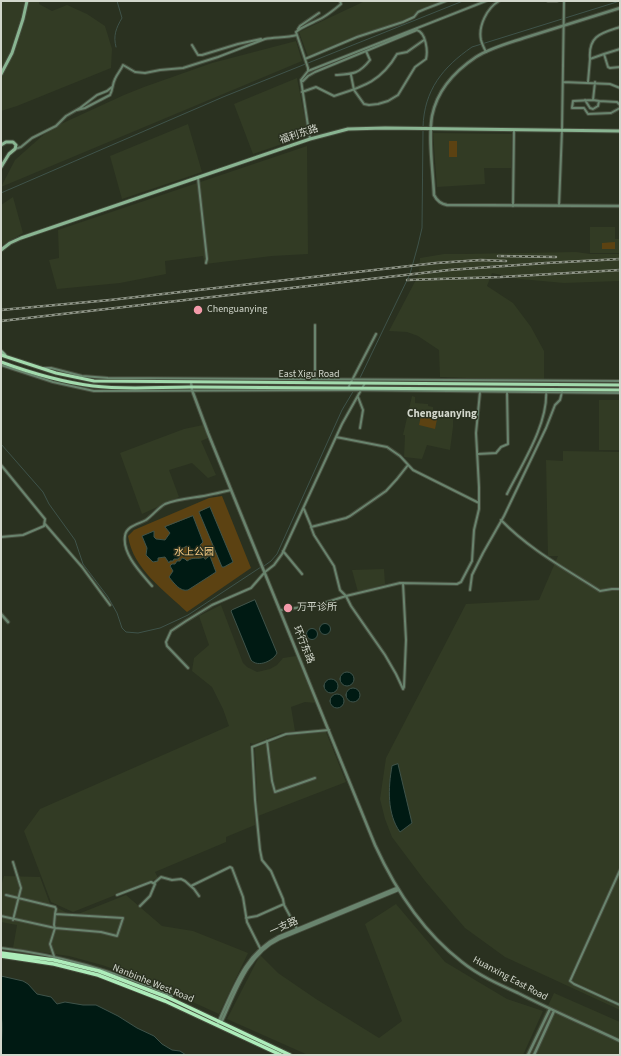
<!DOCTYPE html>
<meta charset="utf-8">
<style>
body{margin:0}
#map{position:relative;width:621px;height:1056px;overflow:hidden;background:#2a3120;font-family:"Source Sans 3",sans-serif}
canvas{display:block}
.frame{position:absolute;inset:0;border:2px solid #d2d7cc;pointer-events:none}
</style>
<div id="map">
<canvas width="621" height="1056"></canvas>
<div class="frame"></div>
</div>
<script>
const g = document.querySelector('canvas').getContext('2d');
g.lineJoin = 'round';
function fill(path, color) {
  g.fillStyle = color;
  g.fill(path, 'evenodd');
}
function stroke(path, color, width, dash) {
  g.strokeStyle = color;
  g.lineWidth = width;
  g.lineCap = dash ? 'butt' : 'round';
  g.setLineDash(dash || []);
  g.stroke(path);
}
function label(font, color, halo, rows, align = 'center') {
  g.font = font + ' "Source Sans 3","Noto Sans SC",sans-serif';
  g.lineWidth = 3;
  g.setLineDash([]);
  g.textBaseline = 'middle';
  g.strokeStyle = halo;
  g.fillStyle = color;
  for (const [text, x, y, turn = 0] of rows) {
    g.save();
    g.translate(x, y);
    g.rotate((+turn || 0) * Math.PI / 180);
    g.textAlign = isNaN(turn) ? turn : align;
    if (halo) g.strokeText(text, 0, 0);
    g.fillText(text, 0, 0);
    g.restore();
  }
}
const built = new Path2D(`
 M1 1H39V4L52 11 67 5 87 14 105 26 112 49 111 68 17 106 1 111Z
 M365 1H450L309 59 299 32Z
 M296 41 302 61 1 187 15 160 50 129 124 95 144 87 212 63Z
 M297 78 308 135 253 154 234 104Z
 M188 124 202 172 122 199 110 156Z
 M433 133 512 134 511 168H484L485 184 437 187Z
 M307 146 308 254 272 256 205 264 203 256 165 261 166 274 120 283 57 289 49 260 59 258 58 230Z
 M13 197 23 233 1 246V205Z
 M590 227H615V239H620V253H590Z
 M576 252 590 254H620V281L564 283 520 279 492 273 487 286 513 303 531 327 544 351V381L440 377 439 350 418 336 407 332 389 331 419 274 420 258 444 254H464Z
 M412 396 415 397V403L428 404V406L433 407V413L453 417V427L450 450 427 445 422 459 404 457 405 435H403Z
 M599 400H620V450H599Z
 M203 425 208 438 201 441 216 475 208 478 192 463 169 470 179 497 142 514 120 453 184 429Z
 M563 451 620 452V1010L505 957 465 928 425 881 392 837 385 819 380 799 386 758 466 604 539 600 558 556H548L546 460 563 461Z
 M384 569 385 584 358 592 352 570Z
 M221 605 243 663 247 667 257 672 270 669 277 665 283 658 296 656 316 703 305 702 291 707 295 731 281 733 254 744 250 743 255 825 226 837V842L155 872 158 878 73 912 51 902 24 831 40 809 229 726 223 709 212 687 192 671 194 658 209 645 199 616Z
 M326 732 346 782 258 816 255 748 287 736Z
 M4 876 40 877 50 904 73 916 126 895 162 926 193 931 248 953 219 1014 140 978 102 965 69 956 13 948 17 925 1 922V886Z
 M396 904 445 962 507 999 543 1011 523 1055H308L227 1019 260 955 278 973 316 999 379 1038 402 1021 365 924Z
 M554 993 620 1022V1055H525Z`);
const green = new Path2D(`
 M449 141H457V157H449Z
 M615 242V249H602V243Z
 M421 416 437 419 435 429 419 425Z
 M222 496 251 568 187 612C164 590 133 569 128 536L134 530 209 498Z`);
const water = new Path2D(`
 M210 507 233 562 224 567H222L199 512Z
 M193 516 203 542 200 545 204 554 199 556 193 555 187 546 179 550 182 554 178 559H174L173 561H170L169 563 165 557 158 558V561L153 562 146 555 147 548 142 536 154 531V537L156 539 165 540 170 533 165 527Z
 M210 556 216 572 188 590C180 592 174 583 169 577L173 571 170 566 172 564H175L177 561H180L182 558 185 559 187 561C194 556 198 560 204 557L205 559Z
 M255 600 277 653C273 661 258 668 251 660L231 611 232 610Z
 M319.5 629a5.5 5.5 0 1 1 11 0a5.5 5.5 0 1 1-11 0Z
 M306.5 634a5.5 5.5 0 1 1 11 0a5.5 5.5 0 1 1-11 0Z
 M340 679a7 7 0 1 1 14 0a7 7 0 1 1-14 0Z
 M324 686a7 7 0 1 1 14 0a7 7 0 1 1-14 0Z
 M346 695a7 7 0 1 1 14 0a7 7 0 1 1-14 0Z
 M330 701a7 7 0 1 1 14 0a7 7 0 1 1-14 0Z
 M398 764 412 823 400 832C387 814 388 788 392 766Z
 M1 976 23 981 28 984 37 994 51 997 57 1004 65 1002 83 1005H96L118 1016 137 1028 154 1036 162 1044 172 1050 180 1051 186 1055H1C1 1047 3 1021 1 1016Z`);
const stream = new Path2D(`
 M116 47C113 36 116 28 122 18L117 1
 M423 127C424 90 443 67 472 47L620 1
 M1 193 223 97 463 1
 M358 382 410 274 418 245 422 228 423 131
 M1 444 43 492 49 504 75 540 83 564 108 597 117 613 122 628 126 632 138 633 160 628 173 622 188 615 261 567
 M264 566 271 561 277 554 342 410 354 390`);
const minor = new Path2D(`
 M548 1H557
 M298 29 300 26 319 13
 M192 45 198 55H202L238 44 261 39
 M620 49 604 54 608 67 610 68 620 67
 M486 52C484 48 482 44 481 40 478 26 487 8 499 1
 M305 59 357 37 403 22 414 17 418 12 425 9 446 1
 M590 59C588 35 602 33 620 27
 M308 71 486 1
 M336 75C353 74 359 74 370 60L366 51
 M303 81 308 76 315 72 417 30C426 33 428 51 426 59L415 67 398 95 388 101 378 104 369 105 364 104 354 90 351 75
 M563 82 610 84 620 88
 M588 82 590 59 604 54
 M595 82 593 100 599 101 617 102 620 105
 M302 92 316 87 334 96C362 87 381 82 397 54L407 52 424 40
 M585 100 590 108 593 109 598 106 599 101
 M593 100 573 101 572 108H584L588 114 611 113 620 108
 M77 110 85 108 110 95C113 90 112 85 115 79 117 74 121 70 123 65L135 72 145 73 160 70 183 68 218 57 265 39C275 37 286 38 297 35
 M310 139 301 80 308 71V68L296 32C301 27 315 22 322 18 329 14 335 9 341 4L340 1
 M15 149 21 147 32 138 56 126 66 116 80 108 97 95 107 91 112 87
 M198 178 207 259 206 263
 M513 206 514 130
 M559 206 562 130 564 1
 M315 325V378
 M1 365 53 382 94 391 362 390 620 393
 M43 368H51L82 376 108 378 620 381
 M348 388 376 334
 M358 397 363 410 360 428
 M336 437 387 447 400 456 413 470 479 503
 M478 454 496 453 501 447 508 444 507 392
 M1 465 45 519 44 526 23 535 1 537
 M507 494C522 464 549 423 546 389
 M304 509 311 526
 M501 520C530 550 566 569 600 591L612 589H620
 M45 524 82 567 110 605
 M283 551 302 574
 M403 583 406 640 404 687 403 689 396 674 385 655 351 606 346 596 340 590 334 566 314 535 311 527 346 518 350 516 386 491 397 479 408 465
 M152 586C141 573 122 554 125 536 126 526 139 524 146 520 153 515 158 508 165 504 180 498 198 498 213 494 220 493 225 491 231 490
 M470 590 472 575 483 553 504 516 546 428 555 405 560 400 562 392
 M281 610 318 605 346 596 400 583 457 584 461 582 472 561 474 530 479 509V487L476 433 480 392
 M188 668 167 646 166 642 171 631 186 621 212 605 251 588 265 572 274 565 282 554 342 424 365 383
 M267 741 272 781 275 792 315 778
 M13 862 21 888 13 920
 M620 870 570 981 574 984 620 1005
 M154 883 161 877 172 880 181 879 185 881 194 889 199 896
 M191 886 230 867 232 868 243 897 247 922 260 948
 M6 895 55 907 56 909 55 914
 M117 895 151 882 155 884 150 896 140 906
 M55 914 123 918 117 936 101 932 55 928 54 925Z
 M1 916 55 928 50 944 54 956
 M246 918 257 916 284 904
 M297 929 284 905 283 899 271 871 262 860 260 850 255 800 252 747 286 734 329 730
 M1 948C61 955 117 972 172 996`);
const tertiary = new Path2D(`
 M620 8C588 18 556 28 524 38 509 43 490 48 476 57 455 71 437 91 432 116 428 140 433 170 434 195 437 201 441 204 447 205L620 206
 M191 382 192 390 208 433 375 845C395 889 423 932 462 962 478 975 498 984 518 993 551 1010 586 1025 620 1041
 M1 614 8 622
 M218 1023C233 991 245 953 278 937L397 888
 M221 1023C235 993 247 954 279 939L398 890
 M528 1055 550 1009
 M534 1055 554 1011`);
const secondary = new Path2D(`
 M1 74 12 53 23 19 27 1
 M1 145 6 142H13L16 145 15 149 9 154 1 167
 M1 250 10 243 21 238 310 139 348 129 385 128 620 131
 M1 351 5 355`);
const primary = new Path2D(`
 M1 355 56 373 94 381 620 385
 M1 362C31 373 61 382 93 386 125 390 159 387 191 387L620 390`);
const trunk = new Path2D(`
 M1 953 54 960 99 971 167 997 290 1055
 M1 956 54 964 98 975 165 1001 281 1055`);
const rail = new Path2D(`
 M498 256 556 257
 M407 280 501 277 620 270
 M1 310 110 300 436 263 481 260 506 261
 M1 321 449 270 546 263 620 259`);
const markers = [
 [198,310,5,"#f39aa9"],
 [288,608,5,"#f39aa9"]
];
const streetNames = [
 ["福利东路",299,135,-18],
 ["East Xigu Road",309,375],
 ["环行东路",303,645,68],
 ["一支路",284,927,-24],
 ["Huanxing East Road",510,979,28],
 ["Nanbinhe West Road",153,984,22]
];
const poiNames = [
 ["Chenguanying",207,310],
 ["万平诊所",297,608]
];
const parkNames = [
 ["水上公园",194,553]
];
const neighbourhoodNames = [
 ["Chenguanying",442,415]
];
fill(built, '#323b24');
fill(green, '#5c4212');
fill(water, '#001a13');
stroke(water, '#3f534a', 1);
stroke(stream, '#3f534a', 1);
stroke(minor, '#454c3c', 4);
stroke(tertiary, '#454c3c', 4.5);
stroke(secondary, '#454c3c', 5);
stroke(primary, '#454c3c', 5);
stroke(trunk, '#454c3c', 5.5);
stroke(minor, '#69846e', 2);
stroke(tertiary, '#69846e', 2.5);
stroke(secondary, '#89b592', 3);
stroke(primary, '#a2daad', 3);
stroke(trunk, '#adecba', 3.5);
stroke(rail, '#8f9588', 2.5);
stroke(rail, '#2a3120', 1, [3]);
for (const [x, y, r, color] of markers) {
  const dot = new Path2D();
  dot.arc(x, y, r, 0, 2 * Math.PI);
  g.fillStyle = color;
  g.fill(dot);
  stroke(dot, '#2a3120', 1.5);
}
label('10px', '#d2d7cc', '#2a3120', streetNames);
label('10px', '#d2d7cc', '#2a3120', poiNames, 'left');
label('10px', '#facd84', '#2a3120', parkNames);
label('bold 11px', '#d2d7cc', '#2a3120', neighbourhoodNames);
</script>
